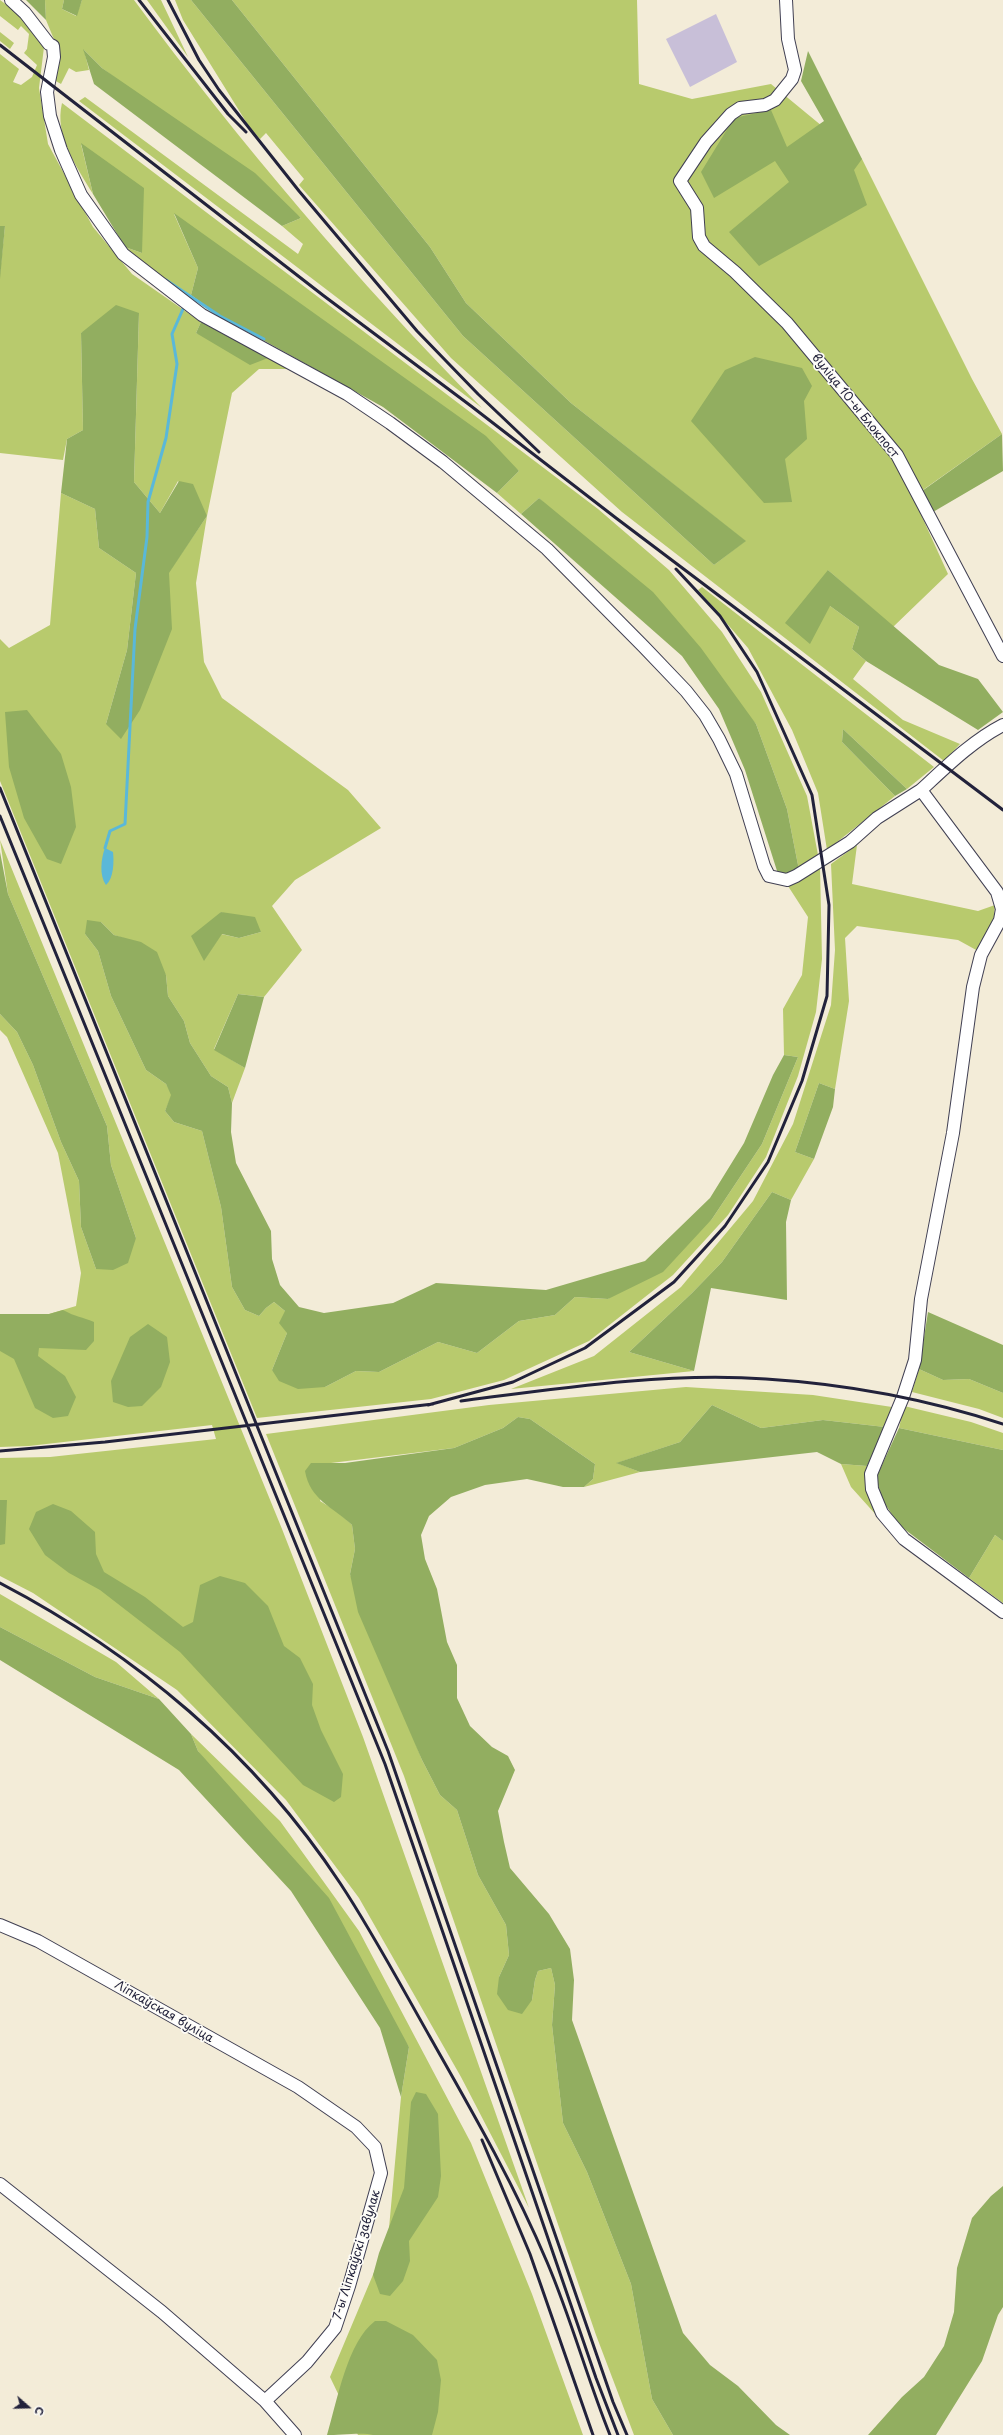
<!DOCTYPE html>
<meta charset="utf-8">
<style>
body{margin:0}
#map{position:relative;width:1003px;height:2435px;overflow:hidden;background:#f3ecd8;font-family:"Playpen Sans",sans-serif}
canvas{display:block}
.north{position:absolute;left:8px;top:2387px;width:40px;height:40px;-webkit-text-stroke:3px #fdfcf7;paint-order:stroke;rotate:110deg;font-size:11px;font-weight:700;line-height:16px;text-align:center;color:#22223b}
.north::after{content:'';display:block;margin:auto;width:14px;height:18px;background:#22223b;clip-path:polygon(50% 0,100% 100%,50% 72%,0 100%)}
</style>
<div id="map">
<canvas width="1003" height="2435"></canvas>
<div class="north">С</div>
</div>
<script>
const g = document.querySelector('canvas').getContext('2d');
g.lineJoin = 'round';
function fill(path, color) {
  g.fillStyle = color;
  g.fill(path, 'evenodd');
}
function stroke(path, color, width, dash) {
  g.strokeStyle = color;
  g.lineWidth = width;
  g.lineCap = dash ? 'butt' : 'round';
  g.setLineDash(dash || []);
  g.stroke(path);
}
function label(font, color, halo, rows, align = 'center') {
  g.font = font + ' "Playpen Sans",sans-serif';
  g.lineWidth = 3.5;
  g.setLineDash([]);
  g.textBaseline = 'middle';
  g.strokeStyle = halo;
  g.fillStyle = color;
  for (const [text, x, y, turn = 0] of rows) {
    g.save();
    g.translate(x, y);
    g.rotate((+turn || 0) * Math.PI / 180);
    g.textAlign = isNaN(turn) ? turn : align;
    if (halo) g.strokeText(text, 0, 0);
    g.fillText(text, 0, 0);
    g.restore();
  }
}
const industrial = new Path2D(`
 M716 14 737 62 690 87 666 39Z`);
const green = new Path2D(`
 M0 0 23 17 44 47 39 88 48 144 93 227 132 274 201 322 196 333 268 358 289 369H259L232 393 207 516 196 583 204 662 222 698 348 790 381 828 295 880 272 906 302 950 264 997 238 994 214 1049 245 1068 232 1103 228 1087 211 1076 190 1043 184 1021 168 996 166 975 126 939 114 935 101 922 85 934 98 951 111 996 146 1070 166 1084 172 1095 165 1111 174 1122 202 1131 221 1207 232 1287 245 1310 259 1316 266 1308 274 1302 285 1311 287 1333 272 1370 325 1387 356 1371 379 1372 438 1342 477 1353 519 1321 555 1315 575 1297 608 1299 712 1219 762 1144 798 1057 784 1055 783 1009 802 975 808 917 788 886 820 867 822 959 816 1012 798 1076 766 1157 728 1215 673 1275 589 1341 504 1380 431 1399 257 1418 0 781V639L9 648 50 625 61 493 95 509 99 548 136 573 127 650 106 724 171 629 168 573 207 516 178 481 160 513 134 482 139 313 81 333 83 430 67 439 63 460 0 453V273L5 226H0V54L19 69 13 82 21 85 32 77 37 65 24 53 27 49 29 34 21 26 18 30 0 16ZM221 912 261 932 239 938 221 934 204 960Z
 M45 0H64L62 9 76 16 82 0H134C240 143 357 281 482 408L79 101 85 97 298 254 303 244 282 226 301 218 102 68 84 50 89 70 76 72 69 68 61 84 54 80 60 54 46 20Z
 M147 0H161L188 57Z
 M175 0H191L463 336 714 565 745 541 571 403 466 303 430 247 232 0H637L639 84 692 99 771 84 862 159 972 379 1002 434 913 497 948 574 893 627 828 570 830 606 859 627 852 649 866 661 853 679 903 720 960 744 944 761 622 512 451 358 299 185 304 179 266 133 260 139 248 125 183 20Z
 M0 32 14 43 10 49 0 41Z
 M62 103 598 509 669 570 722 632 761 692 807 796 818 855 799 870 787 809 756 724 539 498 521 514 497 493 519 471 174 214 198 268 191 295 159 276 125 247 142 253 81 144 93 194C77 167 54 136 62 103Z
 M702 587 934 767 907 789 843 729 842 742 895 796 827 850 818 793 792 730 748 648 698 590Z
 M0 840 282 1529 363 1737 529 2208 461 2077 359 1898 286 1800 177 1690 33 1593 0 1576V1458L50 1457 216 1439 212 1425 29 1446 0 1447V1314H49L76 1306 81 1273 58 1153 7 1037 0 1030V1014L17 1032 33 1065 61 1142 79 1181 81 1227 96 1269 136 1238 111 1165 107 1126 8 894Z
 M857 845 852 884 978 911 995 905 993 927 978 951 958 940 857 926 845 938 849 1001 835 1089 819 1083 795 1152 814 1159 791 1200 772 1192 722 1262 692 1293 629 1352 694 1371 511 1389 594 1356 681 1287 753 1201 793 1124 831 1005 835 950 831 864Z
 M919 1369 943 1380 969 1379 1003 1393V1418L979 1409 912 1392Z
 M686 1387 813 1395 892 1407 885 1427 823 1420 761 1428 712 1405 680 1442 617 1463 640 1472 584 1487 593 1479 595 1464 530 1419 518 1417 503 1428 454 1448 331 1463 320 1501 338 1512 352 1525 355 1549 350 1574 422 1760 440 1795 457 1810 478 1875 506 1925 509 1955 499 1977 532 2000 535 1980 538 1971 551 1968 555 1985 552 2025 563 2123 587 2172 631 2284 652 2399 673 2435H634L596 2335 404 1776 266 1434 489 1405Z
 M904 1406 971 1422 1003 1433V1450L899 1428Z
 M841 1464 867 1466 865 1480 877 1516 851 1487Z
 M995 1535 1003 1541V1603L969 1578Z
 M0 1594 116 1662 159 1699 95 1677 0 1627Z
 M191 1734 280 1821 359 1931 471 2143 532 2294 583 2435H358L330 2377 388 2239 401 2097 409 2047 198 1751Z`);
const forest = new Path2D(`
 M26 0H45L46 20Z
 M64 0H82L77 16 62 9Z
 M191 0H232L430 247 466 303 571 403 746 541 714 565 463 336Z
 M83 49 102 68 255 173 301 218 282 226 94 84Z
 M808 51 862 159 854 170 867 205 759 266 729 232 789 182 775 161 714 198 701 172 734 118 771 110 787 147 824 121 801 81Z
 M81 143 144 188 142 253 125 247 93 194Z
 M174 213 486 436 519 471 497 493 383 407 220 316 191 295 198 268Z
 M0 226H5L0 279Z
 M116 305 139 313 134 482 160 513 179 481 193 484 207 516 169 573 172 629 140 710 121 739 106 724 127 650 136 573 99 548 95 509 61 493 67 439 83 430 81 333Z
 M201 322 268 358 250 365 196 333Z
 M755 357 802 368 812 386 804 401 807 439 785 459 792 502 764 503 691 421 725 370Z
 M1002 434 1003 471 933 512 922 491Z
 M539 498 653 592 701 648 756 724 787 809 799 870 790 875 778 874 745 770 719 709 682 656 521 514Z
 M828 570 939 665 978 679 1003 712 978 730 866 661 852 649 859 627 830 606 810 644 785 623Z
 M27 710 61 754 71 787 76 827 61 864 47 859 24 818 9 767 5 712Z
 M843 729 907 789 895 796 842 742Z
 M0 852 8 894 107 1126 111 1165 136 1238 128 1263 113 1270 96 1269 81 1227 79 1181 61 1142 33 1065 17 1032 0 1014Z
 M221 912 255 917 261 932 239 938 222 934 204 961 191 936Z
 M87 920 101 922 114 935 141 942 157 952 166 975 168 996 184 1021 190 1043 211 1076 228 1087 232 1103 231 1132 236 1163 271 1231 272 1259 280 1285 299 1307 324 1313 393 1303 436 1283 546 1290 645 1261 710 1198 744 1143 773 1075 784 1055 798 1057 762 1144 712 1219 663 1272 608 1299 575 1297 555 1315 519 1321 477 1353 438 1342 379 1372 356 1371 325 1387 298 1389 279 1381 272 1370 287 1333 279 1323 285 1311 274 1302 266 1308 259 1316 245 1310 232 1287 221 1207 202 1131 174 1122 165 1111 171 1095 166 1084 146 1070 111 996 98 951 85 934Z
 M238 994 264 997 245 1068 214 1050Z
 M819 1083 835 1089 833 1107 814 1159 795 1152Z
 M772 1192 791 1200 786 1222 787 1300 711 1288 694 1371 629 1352 692 1293 722 1262Z
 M63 1310C76 1317 82 1317 94 1322V1341L86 1350 39 1348 38 1356 65 1376 76 1397 68 1416 53 1418 35 1408 14 1359 0 1351V1314H49Z
 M928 1312 1003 1345V1393L969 1379 943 1380 919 1369Z
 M148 1324 167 1337 170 1362 161 1387 142 1406 128 1407 113 1402 111 1381 130 1337Z
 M712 1405 761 1428 823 1420 885 1427 867 1466 841 1464 817 1452 640 1472 616 1463 680 1442Z
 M518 1417 530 1419 595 1464 593 1479 584 1487H563L527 1479 485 1485 451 1497 429 1516 421 1535 425 1559 437 1589 447 1642 457 1665V1698L470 1726 492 1747 508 1756 515 1770 498 1811 504 1842 510 1868 549 1914 570 1949 574 1980 572 2020 683 2333 710 2365 738 2386 776 2425 790 2435H673L652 2399 631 2284 587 2172 563 2123 552 2025 555 1985 551 1968 538 1971 535 1980 532 2000 522 2014 508 2010 497 1994 499 1977 509 1955 506 1925 478 1875 457 1810 440 1795 422 1760 358 1612 350 1574 355 1549 352 1525C333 1507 310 1500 305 1471L311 1463H345L454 1448 503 1428Z
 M899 1428 1003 1450V1541L995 1535 969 1578 899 1525 883 1501 876 1478Z
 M0 1500H7L5 1544 0 1545Z
 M53 1504 71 1511 95 1532 96 1554 104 1572 145 1597 183 1627 193 1622 200 1585 220 1576 245 1583 268 1606 284 1646 300 1658 313 1684 312 1705 321 1730 343 1774 341 1797 334 1802 303 1785 180 1652 100 1590 69 1573 45 1555 29 1529 36 1512Z
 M0 1627 95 1677 159 1699 191 1734 198 1751 329 1898 409 2047 401 2097 380 2028 291 1891 179 1770 0 1660Z
 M416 2092 426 2094 438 2114 441 2176 438 2197 409 2241 410 2261 403 2281 390 2296 380 2294 373 2275 379 2253 404 2188 411 2102Z
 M1003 2186V2307L998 2315 982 2361 936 2435H868L902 2397 924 2377 944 2346 954 2312 957 2268 972 2218 991 2196Z
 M375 2321H386L413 2335 437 2360 441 2380 438 2412 432 2435H373C365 2432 338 2435 327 2435 337 2402 347 2342 375 2321Z`);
const water = new Path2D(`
 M105 848 113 852C114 861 114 878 106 885 99 876 101 858 105 848Z`);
const stream = new Path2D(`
 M166 280 220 316 264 339
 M105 848 110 831 125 824 135 629 147 537 148 502 166 438 177 364 172 334 183 309`);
const minor = new Path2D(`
 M11 0 25 13 49 44 53 46 54 57 47 92 50 116 61 150 81 195 123 254 202 315 347 394 390 423 443 462 547 549 644 647 686 691 705 715 719 739 736 774 764 866 769 876 787 880 796 876 850 842 877 818 921 790 997 892 1002 909 1000 920 981 955 973 987 953 1133 921 1299 915 1360 903 1397 871 1474 872 1489 882 1513 904 1539 1003 1612
 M786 0 788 39 795 70 792 79 775 100 765 105 740 108 731 114 706 142 680 181 697 208 699 237 704 246 735 272 787 323 897 455 1003 656
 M921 790C946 767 972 741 1003 725
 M0 1925 38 1941 298 2087 356 2127 375 2147 381 2173 349 2286 335 2328 307 2362 265 2401
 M0 2184 162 2312 265 2401 295 2435`);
const rail = new Path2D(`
 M139 0 228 114 246 132
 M168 0 199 60 219 90 299 191 417 331 478 394 539 452
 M0 45 324 296 471 406 616 518 1003 810
 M0 788 388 1751 613 2402 627 2435
 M0 816 385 1764 596 2378 618 2435
 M461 1401C561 1388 665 1372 766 1379 846 1384 926 1399 1003 1424
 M428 1405 513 1382 585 1348 674 1282 725 1226 768 1162 802 1081 827 996 829 905 812 795 757 672 720 616 676 569
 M0 1451 105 1442 433 1404
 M0 1583C136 1654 255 1754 340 1883 373 1933 401 1986 430 2037 472 2111 514 2184 547 2262 571 2318 587 2378 610 2435
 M482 2140 530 2254 593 2435`);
const streetNames = [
 ["вуліца 10-ы Блокпост",855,406,51],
 ["Ліпкаўская вуліца",164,2012,30],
 ["7-ы Ліпкаўскі завулак",357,2255,-73]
];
fill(industrial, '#c8bfd8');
fill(green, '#b8ca6d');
fill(forest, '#92ae60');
fill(water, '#5ab8d9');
stroke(stream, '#5ab8d9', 3);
stroke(minor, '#414053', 14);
stroke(minor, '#fff', 12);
stroke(rail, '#22223b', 3);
label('12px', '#22223b', '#fdfcf7', streetNames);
</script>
